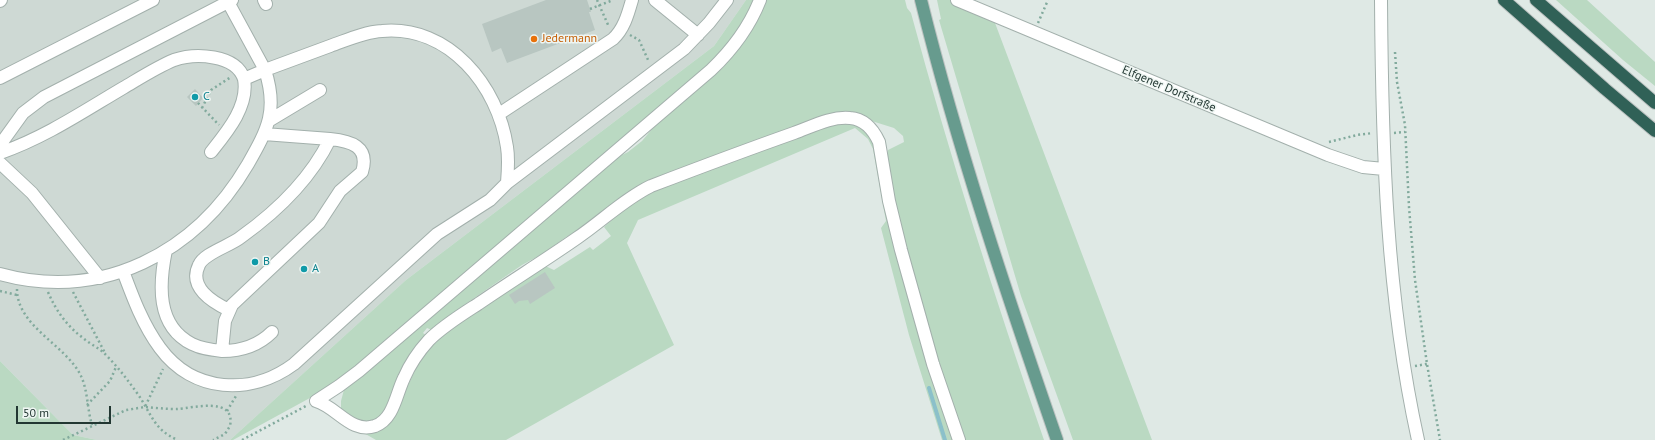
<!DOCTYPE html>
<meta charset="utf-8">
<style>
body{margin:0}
#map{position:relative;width:1655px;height:440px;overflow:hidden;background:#dfe9e5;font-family:"PT Sans",sans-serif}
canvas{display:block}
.scale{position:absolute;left:16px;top:406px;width:95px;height:18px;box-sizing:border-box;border:2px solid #223732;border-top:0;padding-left:5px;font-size:12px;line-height:14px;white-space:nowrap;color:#223732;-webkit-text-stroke:3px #eff6f3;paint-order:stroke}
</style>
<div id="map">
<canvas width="1655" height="440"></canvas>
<div class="scale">50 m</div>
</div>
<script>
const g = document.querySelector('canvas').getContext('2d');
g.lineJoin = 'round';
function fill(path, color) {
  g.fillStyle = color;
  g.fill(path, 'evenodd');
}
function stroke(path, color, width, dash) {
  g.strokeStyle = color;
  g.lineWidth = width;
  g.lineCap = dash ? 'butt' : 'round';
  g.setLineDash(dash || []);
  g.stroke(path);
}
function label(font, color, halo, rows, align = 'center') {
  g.font = font + ' "PT Sans",sans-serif';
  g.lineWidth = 3;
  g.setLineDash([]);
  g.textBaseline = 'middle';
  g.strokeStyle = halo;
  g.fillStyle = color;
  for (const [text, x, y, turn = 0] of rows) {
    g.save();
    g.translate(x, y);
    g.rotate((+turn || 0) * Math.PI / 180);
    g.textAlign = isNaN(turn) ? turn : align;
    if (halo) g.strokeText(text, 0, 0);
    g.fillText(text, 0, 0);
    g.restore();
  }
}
const built = new Path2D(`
 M0 0H746L714 46 406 280 230 440H97L73 435 0 361Z`);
const green = new Path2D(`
 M746 0H754L748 15 720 57 354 369 319 393 233 440H230L406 280 714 46Z
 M764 0H905L907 8 911 13C950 157 995 299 1044 440H962L922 313 886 164 888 150 904 142 903 136 894 128 859 117 666 176 603 216 566 237 544 253 522 265 467 303 432 330 427 328 423 333 427 336 400 375 381 418 376 422 354 420 341 409V401L345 386 614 159 628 152 642 141 658 122 688 95Z
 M937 0H950L992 15 1152 440H1073L1021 296 939 20 941 19Z
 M1556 0H1587L1655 62V86L1623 60Z
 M845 121 861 125 872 137 956 440H942L909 335 881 228 886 221 873 149 868 139 855 128 638 220 627 243 674 345 506 440H376L362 432 392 419 421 358 436 340 543 265 554 270 590 247 593 250 611 236 604 227 640 195 806 133Z
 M0 361 73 435 97 440H0Z`);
const stream = new Path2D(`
 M929 388 945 440`);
const building = new Path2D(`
 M546 0H587L591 12H589L595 30 507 63 501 48 492 52 482 24Z
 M195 89 203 98 196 106 187 97Z
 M545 272 555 288 530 304 528 300 519 301 515 304 509 295Z`);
const path = new Path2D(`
 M597 0 609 27
 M590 9 613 0
 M1038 23 1048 0
 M630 35 639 40 649 62
 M1395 52 1397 82 1405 125 1409 207 1415 280 1427 364 1440 440
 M198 103 219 125
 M202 108 211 90 231 77
 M1394 133 1405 132
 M1329 142 1357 135 1373 133
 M17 289C17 326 64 344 80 374 88 389 87 409 92 425
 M0 291 17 295
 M48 292C56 311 67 326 83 338 90 344 99 348 105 354 117 366 127 379 137 393 151 412 153 430 178 440
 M73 292 105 353
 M1415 366 1427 364
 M87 405 110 381 116 367
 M146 407C156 408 166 409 177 409 193 408 236 396 230 426L225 434 213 440
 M227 411 236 396
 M63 440 126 410 145 407 163 369
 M242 440 306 406`);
const minor = new Path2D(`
 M264 0 266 4
 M655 0 698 35
 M957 0 1328 155 1363 167 1384 169
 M1381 0C1382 148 1386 295 1418 440
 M0 1 1 0
 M0 78 153 0
 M499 114 613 39C624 29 628 14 632 0
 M270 120 320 90
 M264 134 330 139
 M0 145 23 113 44 97 232 0
 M211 152C227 132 249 106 244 79
 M0 153C44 138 84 111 123 88 140 78 157 67 174 60 195 53 236 54 244 79L265 70 228 2
 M0 163 32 193 100 278
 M166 250C159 284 156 326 192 344 202 349 212 350 222 351L225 321 232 305 319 223 340 191 362 172C370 146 350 141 330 139 311 178 276 212 241 237 230 246 204 253 199 265 188 287 212 302 229 310
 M123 271C133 298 143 325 160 348 193 393 251 396 294 364L437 234 490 200 507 183 684 49 709 23 727 0
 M0 274C102 302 196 253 248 164 268 129 278 110 265 70 287 62 308 54 330 46 347 40 364 32 382 31 449 25 498 86 507 147 509 159 508 171 507 183
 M222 351C242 351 258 346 272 332
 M316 401C337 407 351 434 375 426 394 419 396 394 404 378 410 364 419 351 429 340 443 326 461 315 478 304 510 282 544 261 577 238 601 222 624 199 651 186 698 168 746 150 794 133 811 127 831 116 850 118 864 119 873 129 879 142L889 201 901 250 933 364 959 440
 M316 401 339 386 359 371 711 70C732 50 749 28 760 0`);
const major = new Path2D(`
 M921 0C958 149 1007 295 1057 440`);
const highway = new Path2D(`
 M1504 0 1605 89 1655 131
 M1536 0 1655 103`);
const markers = [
 [534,39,4,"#e8710a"],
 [195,97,4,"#0f9aa8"],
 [255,262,4,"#0f9aa8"],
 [304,269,4,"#0f9aa8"]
];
const foodNames = [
 ["Jedermann",542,39]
];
const streetNames = [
 ["Elfgener Dorfstraße",1169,89,23]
];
const cultureNames = [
 ["C",203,97],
 ["B",263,262],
 ["A",312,269]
];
fill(built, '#ced9d4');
fill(green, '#bad9c2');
stroke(stream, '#8bc0ca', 4);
fill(building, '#b8c6c1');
stroke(minor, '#a3b0ac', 14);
stroke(major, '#bdc3c2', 14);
stroke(highway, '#bdc3c2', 14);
stroke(path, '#82aa9d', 2.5, [2, 3]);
stroke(minor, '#fff', 12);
stroke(major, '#679b8e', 12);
stroke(highway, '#306157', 12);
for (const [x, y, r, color] of markers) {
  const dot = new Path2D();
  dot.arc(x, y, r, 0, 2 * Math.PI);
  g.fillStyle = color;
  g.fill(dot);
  stroke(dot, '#eff6f3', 1.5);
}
label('12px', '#c56008', '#eff6f3', foodNames, 'left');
label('12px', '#223732', '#eff6f3', streetNames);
label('12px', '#0d838f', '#eff6f3', cultureNames, 'left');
</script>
